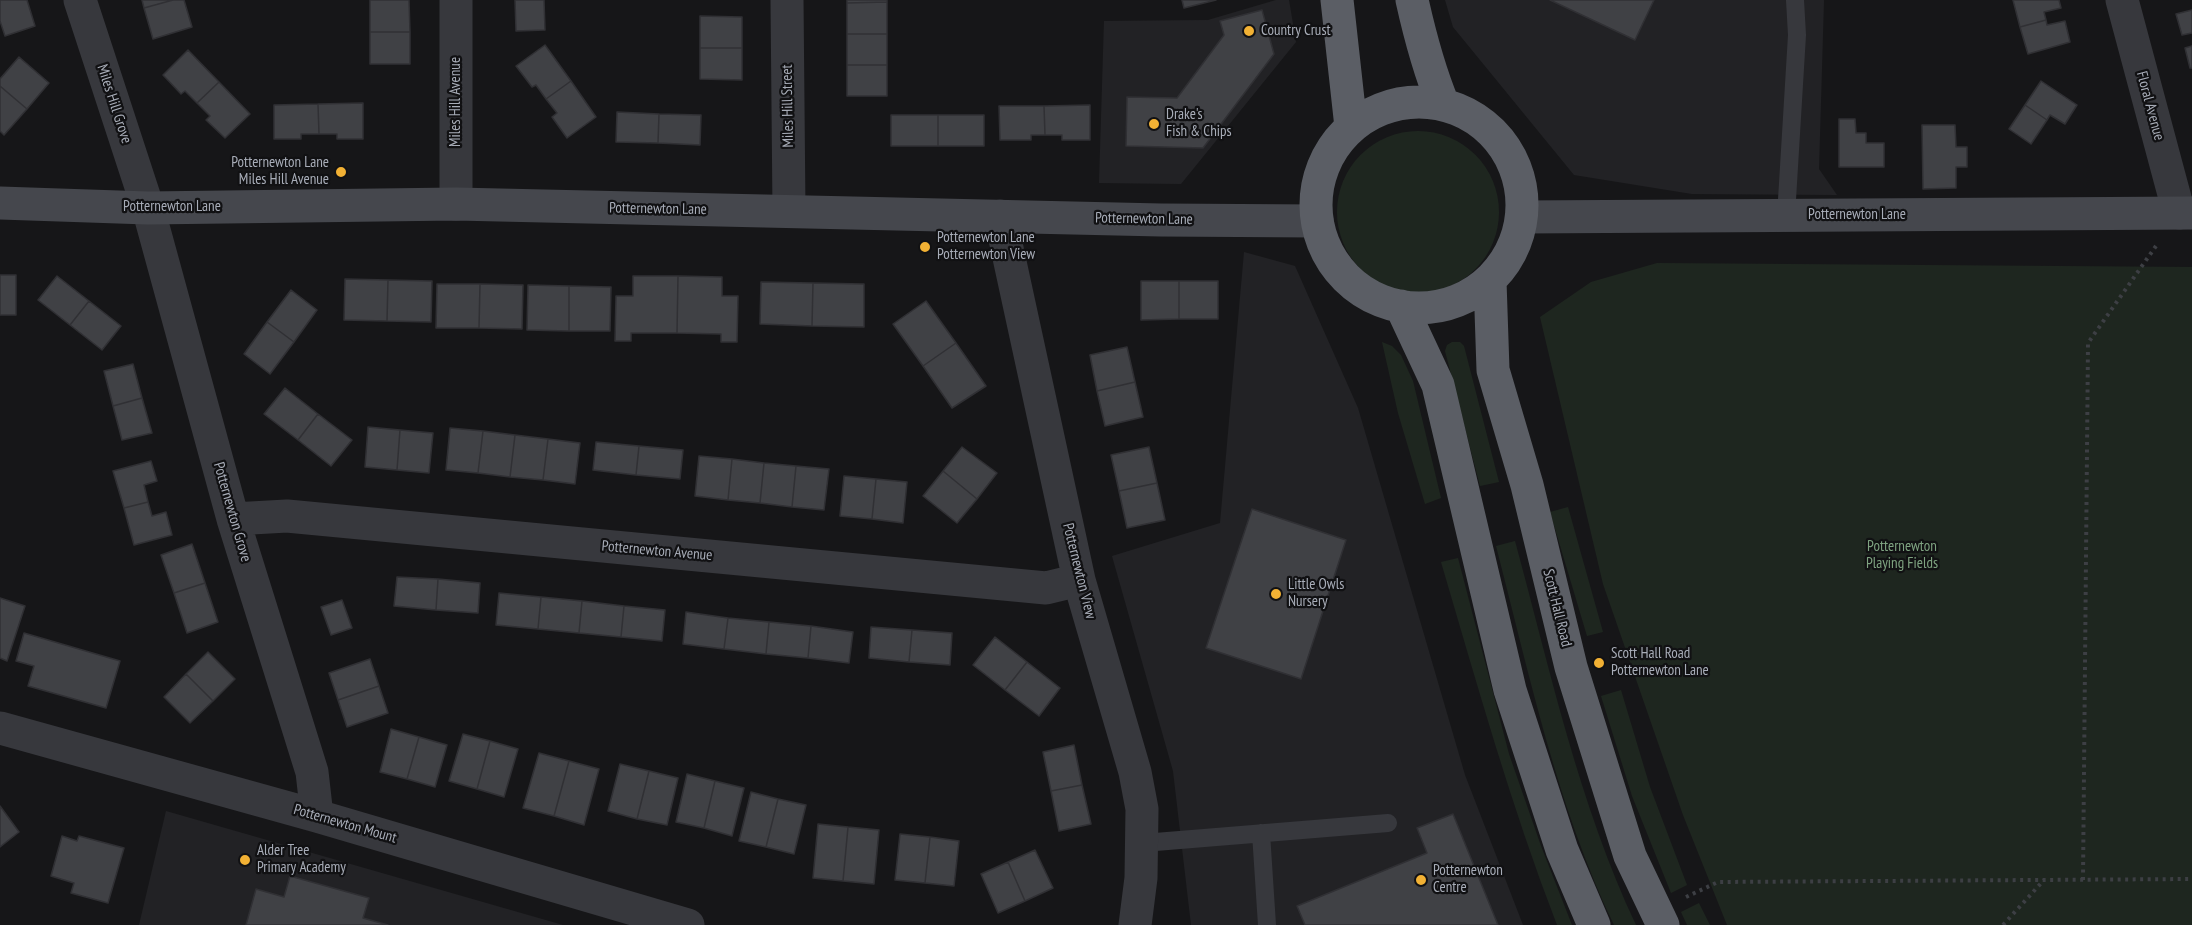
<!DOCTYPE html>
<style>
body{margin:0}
canvas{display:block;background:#161618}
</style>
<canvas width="2192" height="925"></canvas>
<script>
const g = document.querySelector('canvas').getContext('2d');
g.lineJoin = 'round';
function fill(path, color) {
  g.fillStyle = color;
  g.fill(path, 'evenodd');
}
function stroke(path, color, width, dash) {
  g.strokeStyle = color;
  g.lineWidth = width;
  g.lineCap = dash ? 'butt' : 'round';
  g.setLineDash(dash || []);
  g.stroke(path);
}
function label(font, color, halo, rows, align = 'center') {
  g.font = font + ' "PT Sans Narrow",sans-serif';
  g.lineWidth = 4.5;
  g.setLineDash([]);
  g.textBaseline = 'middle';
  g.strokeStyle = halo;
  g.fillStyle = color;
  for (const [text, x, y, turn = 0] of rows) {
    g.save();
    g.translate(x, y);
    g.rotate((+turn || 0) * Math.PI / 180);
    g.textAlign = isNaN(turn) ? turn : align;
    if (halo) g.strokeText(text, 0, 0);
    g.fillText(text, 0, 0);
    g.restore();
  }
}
const built = new Path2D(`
 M1276 0H1289L1296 42 1181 184 1099 183 1104 21 1208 20Z
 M1445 0H1824L1819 169 1837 195 1692 194 1574 175 1453 27Z
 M1244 252 1295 266 1358 408 1465 775 1523 925H1191L1173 771 1112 556 1220 523Z
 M166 811 563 925H139Z`);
const green = new Path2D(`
 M1337 212a81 81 0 1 1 162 0a81 81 0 1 1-162 0Z
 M1657 263 2192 267V925H1727L1683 815 1603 584 1540 317 1591 282Z
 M1382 342 1392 346 1401 355 1413 381 1441 498 1425 504 1398 413Z
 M1452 342H1460L1464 346 1499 482 1480 486 1445 351 1447 345Z
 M1568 507 1603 632 1587 636 1550 512Z
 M1515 541C1550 670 1579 804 1636 925H1614C1557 807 1529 673 1496 546Z
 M1458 558 1509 754 1541 846 1572 925H1557C1511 806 1477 684 1441 562Z
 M1621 690 1650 787 1687 885 1671 893 1632 796 1601 696Z
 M1699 903 1710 925H1687L1681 912Z`);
const building = new Path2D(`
 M0 0H27L35 26 5 36 0 21Z
 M142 0H173L144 8Z
 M173 0H184L192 27 153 39 144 8Z
 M370 0H409L410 32H370Z
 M515 0H544L545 30 516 31Z
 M847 0H887V2L847 3Z
 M1182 0H1216L1184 8Z
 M1550 0H1654L1635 40Z
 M2013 0H2059L2061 8 2044 12 2046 20 2020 27Z
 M887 2V34H847V3Z
 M1262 10 1274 54 1203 148 1126 146 1127 97 1177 98 1224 35 1220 21Z
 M2192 10V33L2182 35 2176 14Z
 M700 16 742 17V48H700Z
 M2046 20 2047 25 2065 21 2070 42 2028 54 2020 27Z
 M370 32H410V64H370Z
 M847 34H887V65H847Z
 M545 45 571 81 546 99 536 85 532 87 516 66Z
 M2192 46V68H2190L2185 48Z
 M700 48H742V80L700 79Z
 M188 50 219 82 197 103 185 91 181 94 163 75Z
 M19 57 49 83 27 109 0 86V79Z
 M847 65H887V96H847Z
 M571 81 596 117 567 138 552 117 557 113 546 99Z
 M2041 81 2077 105 2065 124 2050 115 2047 120 2025 105Z
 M219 82 250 114 225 138 206 120 210 116 197 103Z
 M0 86 27 109 4 135 0 131Z
 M363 103V139H337V134H319L318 104Z
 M318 104 319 134H301V139H274V105Z
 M1090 105V140H1062V135H1045L1044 106Z
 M2025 105 2047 120 2031 144 2009 129Z
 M999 106H1044L1045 135H1031V140H1000Z
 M617 112 659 114 658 143 616 142Z
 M659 114 701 115 700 145 658 143Z
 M891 115H938V146H891Z
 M938 115H984V146H938Z
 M1839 119H1855L1856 133H1866V143H1884V167H1839Z
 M1922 125H1955L1956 147H1967V167H1956V188L1923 189Z
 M0 275H16V315H0Z
 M57 276 89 301 70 325 38 300Z
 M633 276H678L677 333H631V341H615L616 296H633Z
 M678 276 722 277V296H738L737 342H721V334L677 333Z
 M345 279 388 280 387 321 344 320Z
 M388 280 432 281 431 322 387 321Z
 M1141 281H1179V319L1141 320Z
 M1179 281H1218V319H1179Z
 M761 282 813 283 812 326 760 324Z
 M813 283 864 284V327L812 326Z
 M437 284H480L479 328H436Z
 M480 284 523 285 522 329 479 328Z
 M528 285 569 286V331L527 330Z
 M569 286 611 287 610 331H569Z
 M291 290 317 310 294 342 267 322Z
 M89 301 121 326 102 350 70 325Z
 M926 301 956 343 923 366 893 324Z
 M267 322 294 342 270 374 244 354Z
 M956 343 986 386 952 408 923 366Z
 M1127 347 1135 382 1097 391 1090 355Z
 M133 364 142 398 113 406 104 371Z
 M1135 382 1143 417 1105 426 1097 391Z
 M285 388 318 414 298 440 264 414Z
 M142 398 152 433 122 440 113 406Z
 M318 414 352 440 331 466 298 440Z
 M368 427 400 430 397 470 365 467Z
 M450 428 483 431 478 473 446 470Z
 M400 430 433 433 429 473 397 470Z
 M483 431 515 435 510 477 478 473Z
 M515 435 548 439 543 480 510 477Z
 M548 439 580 443 575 484 543 480Z
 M596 442 639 446 636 475 593 470Z
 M639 446 683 450 680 479 636 475Z
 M962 447 997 473 977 499 943 471Z
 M1149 447 1157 483 1119 491 1111 455Z
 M699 456 732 459 728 500 695 496Z
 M732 459 764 463 760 503 728 500Z
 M151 461 157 481 144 485 148 502 124 508 113 471Z
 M764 463 796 466 792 507 760 503Z
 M796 466 829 469 824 510 792 507Z
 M943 471 977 499 957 523 923 496Z
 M844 476 876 479 872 519 840 516Z
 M876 479 907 482 903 523 872 519Z
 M1157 483 1165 520 1127 528 1119 491Z
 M148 502 152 516 166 512 172 535 134 545 124 508Z
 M1252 509 1346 540 1301 679 1206 648Z
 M192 544 205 583 174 593 161 555Z
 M397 577 438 579 436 610 394 606Z
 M438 579 480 583 478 613 436 610Z
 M205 583 218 622 187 633 174 593Z
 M499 593 541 597 538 629 496 625Z
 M541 597 582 601 579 633 538 629Z
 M0 598 25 606 7 661 0 658Z
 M342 600 352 628 331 635 321 607Z
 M582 601 624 606 621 637 579 633Z
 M624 606 665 610 662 641 621 637Z
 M686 612 728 618 724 649 683 644Z
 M728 618 769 622 766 654 724 649Z
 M769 622 811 626 808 658 766 654Z
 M811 626 853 632 849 663 808 658Z
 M871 627 912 630 909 662 869 658Z
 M912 630 952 633 950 665 909 662Z
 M24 633 120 661 106 708 28 686 34 666 16 661Z
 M995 637 1027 662 1005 690 973 665Z
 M208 652 235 679 213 701 186 674Z
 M370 659 379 686 338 700 329 673Z
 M1027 662 1060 688 1039 716 1005 690Z
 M186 674 213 701 190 723 164 697Z
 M379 686 388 713 347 727 338 700Z
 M391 729 419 737 407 779 380 772Z
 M463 734 490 741 477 789 449 781Z
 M419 737 447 745 435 787 407 779Z
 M490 741 518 749 504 797 477 789Z
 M1074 745 1082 785 1051 791 1043 752Z
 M539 753 569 761 554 816 523 808Z
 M569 761 599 769 584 825 554 816Z
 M620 764 649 771 637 819 608 811Z
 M649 771 678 778 667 825 637 819Z
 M687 774 715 781 704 828 676 822Z
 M715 781 744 788 732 836 704 828Z
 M1082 785 1091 824 1059 831 1051 791Z
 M751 792 778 799 766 847 739 841Z
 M778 799 806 805 794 854 766 847Z
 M0 806 19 832 0 847Z
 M1453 814 1498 925H1305L1297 906 1427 853 1417 828Z
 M818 824 848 827 843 881 813 878Z
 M848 827 879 830 874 884 843 881Z
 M900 834 930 837 925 883 895 880Z
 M62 836 77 841 79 836 124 848 108 903 71 893 74 883 51 876Z
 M930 837 959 841 954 886 925 883Z
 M1035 850 1053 888 1025 901 1008 862Z
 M1008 862 1025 901 998 913 981 874Z
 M290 876 369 898 363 918 388 925H246L256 889 284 897Z`);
const path = new Path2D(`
 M2083 880 2088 343 2156 246
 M1686 897 1718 882 2192 879
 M2003 925 2044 880`);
const service = new Path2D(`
 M1786 216 1797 35 1795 0
 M1261 833 1267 925
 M1143 843 1388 823`);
const minor = new Path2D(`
 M80 0 148 208 233 519 312 772 317 816
 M456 0V204
 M787 0 789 211
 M2122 0 2179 213
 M1000 216 1079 580 1135 772 1142 809 1141 878 1135 925
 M233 519 287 516 1046 588 1079 580
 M0 728 317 816 688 925`);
const secondary = new Path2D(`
 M0 203 148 208 456 204 1161 220 1317 221
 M1522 217 2192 213`);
const trunk = new Path2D(`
 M1337 0 1351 127
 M1412 0C1420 36 1429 70 1443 104
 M1316 205a103 103 0 1 1 206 0a103 103 0 1 1-206 0Z
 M1490 281 1493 370 1527 485 1571 667 1630 856 1663 925
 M1401 306 1438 385 1510 690 1562 850 1594 925`);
const markers = [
 [1249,31,6,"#f2b134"],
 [1154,124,6,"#f2b134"],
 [341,172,6,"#f2b134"],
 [925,247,6,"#f2b134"],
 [1276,594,6,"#f2b134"],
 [1599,663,6,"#f2b134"],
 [245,860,6,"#f2b134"],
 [1421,880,6,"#f2b134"]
];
const poiNames = [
 ["Country Crust",1261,31],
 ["Drake's",1166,115],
 ["Fish & Chips",1166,132],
 ["Potternewton Lane",329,163,"right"],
 ["Miles Hill Avenue",329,180,"right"],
 ["Potternewton Lane",937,238],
 ["Potternewton View",937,255],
 ["Little Owls",1288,585],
 ["Nursery",1288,602],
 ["Scott Hall Road",1611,654],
 ["Potternewton Lane",1611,671],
 ["Alder Tree",257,851],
 ["Primary Academy",257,868],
 ["Potternewton",1433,871],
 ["Centre",1433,888]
];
const streetNames = [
 ["Miles Hill Avenue",456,102,-90],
 ["Miles Hill Grove",114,104,72],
 ["Miles Hill Street",788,106,-91],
 ["Floral Avenue",2150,106,75],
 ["Potternewton Lane",172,207],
 ["Potternewton Lane",658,209,1],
 ["Potternewton Lane",1857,215],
 ["Potternewton Lane",1144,219,1],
 ["Potternewton Grove",232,512,74],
 ["Potternewton Avenue",657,551,5],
 ["Potternewton View",1079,571,76],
 ["Scott Hall Road",1557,608,76],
 ["Potternewton Mount",345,824,16]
];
const parkNames = [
 ["Potternewton",1902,547],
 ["Playing Fields",1902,564]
];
fill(built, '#222225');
fill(green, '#1e261f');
fill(building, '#404145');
stroke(building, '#303034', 1.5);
stroke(path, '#3d3f44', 4, [3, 4.5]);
stroke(service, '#37383d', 18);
stroke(minor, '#37383d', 33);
stroke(secondary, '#45474d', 33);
stroke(trunk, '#5b5e65', 33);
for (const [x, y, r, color] of markers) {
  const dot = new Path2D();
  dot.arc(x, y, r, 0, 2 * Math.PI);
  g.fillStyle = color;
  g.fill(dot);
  stroke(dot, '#111113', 2);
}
label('15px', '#a8adb8', '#111113', poiNames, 'left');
label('15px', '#a8adb8', '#111113', streetNames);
label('15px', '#7fa381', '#111113', parkNames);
</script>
